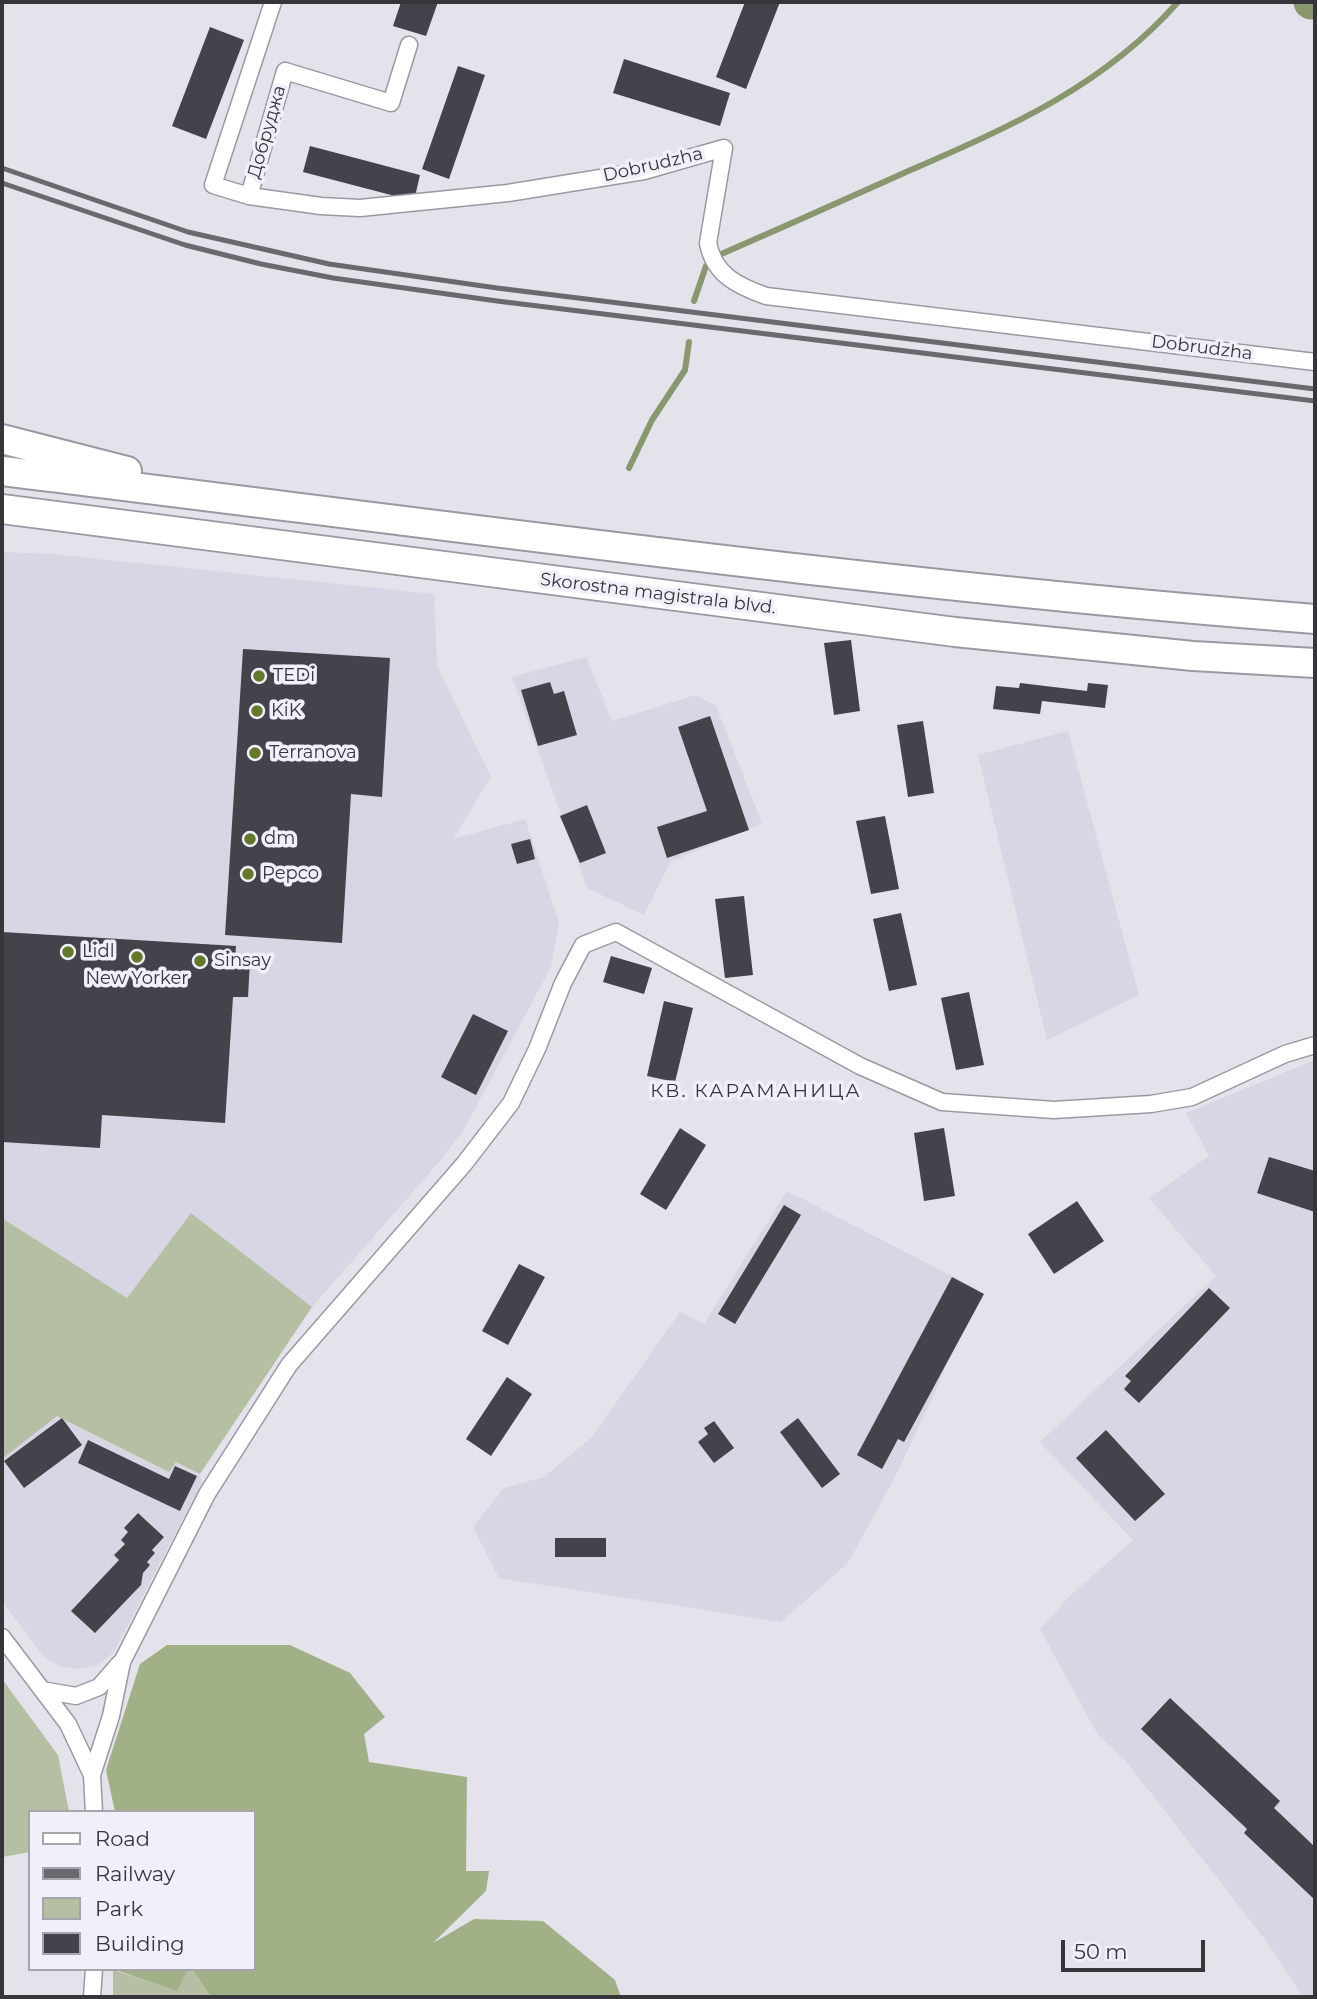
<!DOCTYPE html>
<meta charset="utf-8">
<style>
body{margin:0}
#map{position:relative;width:1317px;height:1999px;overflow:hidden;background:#e4e2eb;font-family:Montserrat,sans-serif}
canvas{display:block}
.frame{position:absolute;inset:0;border:4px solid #363539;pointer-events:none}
.legend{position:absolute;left:28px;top:1810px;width:228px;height:161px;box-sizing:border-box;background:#f1eff9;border:2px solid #a6a5ac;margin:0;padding:9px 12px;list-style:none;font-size:21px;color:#363539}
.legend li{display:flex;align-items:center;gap:14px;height:35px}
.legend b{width:35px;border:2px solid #a6a5ac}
.scale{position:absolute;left:1061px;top:1940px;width:144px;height:32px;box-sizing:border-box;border:4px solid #363539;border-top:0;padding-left:9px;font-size:21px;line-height:24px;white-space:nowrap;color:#363539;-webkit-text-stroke:5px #f1eff9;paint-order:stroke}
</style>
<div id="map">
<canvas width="1317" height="1999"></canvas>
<div class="frame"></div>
<ul class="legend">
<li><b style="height:9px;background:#fff"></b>Road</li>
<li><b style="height:9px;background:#6a696e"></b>Railway</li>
<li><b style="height:19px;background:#b4bfa4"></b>Park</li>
<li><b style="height:19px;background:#44424a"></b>Building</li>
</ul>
<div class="scale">50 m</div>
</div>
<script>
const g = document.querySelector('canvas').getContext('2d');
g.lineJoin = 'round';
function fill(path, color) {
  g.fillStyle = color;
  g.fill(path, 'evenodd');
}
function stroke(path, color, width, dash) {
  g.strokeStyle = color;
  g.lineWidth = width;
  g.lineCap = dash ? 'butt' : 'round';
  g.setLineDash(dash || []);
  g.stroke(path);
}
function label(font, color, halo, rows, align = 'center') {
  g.font = font + ' Montserrat,sans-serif';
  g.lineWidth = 7;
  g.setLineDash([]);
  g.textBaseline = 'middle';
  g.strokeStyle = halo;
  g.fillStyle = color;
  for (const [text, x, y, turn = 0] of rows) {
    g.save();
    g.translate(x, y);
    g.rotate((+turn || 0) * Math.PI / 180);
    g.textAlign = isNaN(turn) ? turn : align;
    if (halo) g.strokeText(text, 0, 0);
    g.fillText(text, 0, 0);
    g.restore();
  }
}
const built = new Path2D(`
 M2 552 52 554 434 594 437 666 491 777 453 839 525 819 559 923 551 967 462 1133 439 1162 312 1307 191 1213 127 1298 2 1218Z
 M586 657 612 721 696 695 716 706 762 823 670 862 644 915 587 888 512 677Z
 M1068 731 1139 995 1047 1040 978 755Z
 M1315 1060V1997H1303L1264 1938 1125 1760 1098 1735 1040 1629 1070 1596 1133 1540 1040 1442 1216 1276 1149 1198 1209 1156 1186 1113Z
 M787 1191 975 1288 940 1381 895 1477 848 1563 781 1622 499 1578 473 1527 504 1488 544 1477 592 1437 680 1312 704 1324Z
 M57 1415 169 1472 176 1462 200 1474 202 1482 114 1652 98 1665 77 1669 60 1666 45 1658 2 1601V1459Z`);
const green = new Path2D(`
 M191 1213 312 1307 200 1474 176 1462 169 1472 57 1416 2 1459V1218L127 1298Z
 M2 1679 58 1755 69 1812H30V1852L2 1857Z
 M188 1969H192L211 1997H113V1970L177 1990Z`);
const forest = new Path2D(`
 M167 1645H290L350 1673 385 1717 364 1734 369 1762 467 1777 466 1871H489L486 1891 433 1943 474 1919 543 1921 615 1980 621 1997H211L192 1969H254V1812H115L106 1770 140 1664Z
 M113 1969H188L177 1991Z`);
const stream = new Path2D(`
 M694 301 706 266 719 255C781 228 842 201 904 173 1007 128 1102 88 1178 2
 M629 468 652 420 685 370 689 342`);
const river = new Path2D(`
 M1311 2H1315`);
const building = new Path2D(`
 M401 2H438L426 36 393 26Z
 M745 2H780L746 89 716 77Z
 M210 27 244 40 206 139 172 126Z
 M624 59 730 93 720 126 613 93Z
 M458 66 485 75 449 179 422 169Z
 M310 146 420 175 414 201 303 172Z
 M851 640 860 711 834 715 824 643Z
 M243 649 390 658 382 797 351 794 342 943 225 935Z
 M550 682 554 694 564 691 577 735 538 746 521 690Z
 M1020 683 1087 691 1088 683 1108 685 1105 708 1042 701 1040 714 993 709 996 686 1019 688Z
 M710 716 749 830 667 858 657 827 707 811 678 727Z
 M923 721 934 793 908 797 897 725Z
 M587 805 606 853 580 863 560 816Z
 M885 816 899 889 871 894 856 821Z
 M530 839 535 859 517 864 511 844Z
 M744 896 753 975 725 978 715 899Z
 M901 913 917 985 889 991 873 919Z
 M2 932 236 946 235 960 250 961 248 997H233L225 1123 102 1115 100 1148 2 1142Z
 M611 956 652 968 644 994 603 982Z
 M969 992 984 1065 956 1070 941 998Z
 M664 1001 693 1008 675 1082 647 1076Z
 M473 1014 508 1031 476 1095 441 1077Z
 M680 1128 706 1145 666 1210 640 1194Z
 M944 1128 955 1196 924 1201 914 1133Z
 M1269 1157 1315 1171V1212L1257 1193Z
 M1077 1201 1104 1241 1054 1274 1028 1234Z
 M784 1205 801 1215 735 1324 718 1314Z
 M519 1264 545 1277 508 1345 482 1331Z
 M952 1277 984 1294 904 1442 898 1439 882 1469 857 1455Z
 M1209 1288 1230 1308 1139 1403 1124 1389 1131 1381 1125 1376Z
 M507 1377 532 1394 491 1456 466 1439Z
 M62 1418 82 1445 24 1488 4 1461Z
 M798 1418 840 1474 822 1488 780 1432Z
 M714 1421 734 1448 714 1463 698 1442 708 1434 704 1428Z
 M1106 1430 1165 1494 1135 1521 1076 1458Z
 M88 1440 169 1479 175 1466 197 1476 180 1511 78 1463Z
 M138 1513 164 1537 152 1550 155 1553 147 1562 150 1565 143 1573 141 1585 95 1633 71 1611 119 1560 114 1555 125 1544 121 1540 128 1532 124 1528Z
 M555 1538H606V1557H555Z
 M1170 1698 1280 1801 1274 1808 1315 1847V1900L1244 1833 1247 1829 1141 1729Z`);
const minor = new Path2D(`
 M273 2 213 185 249 196 321 206 360 208 508 193 644 171 724 148 708 243C714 275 738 286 766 296L1315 362
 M249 196 285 71 391 103 409 45
 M2 1637 68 1724 92 1775 94 1812
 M42 1690 76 1696 99 1687 120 1663
 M92 1775 111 1716 122 1662 207 1494 289 1365 464 1164 511 1103 537 1049 563 983 583 945 616 932 860 1066 942 1102 1054 1110 1151 1104 1192 1097 1285 1054 1315 1045
 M92 1997 94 1969`);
const trunk = new Path2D(`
 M2 439 127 471
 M2 471C439 524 876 585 1315 619
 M2 509 955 632 1193 656 1315 663`);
const rail = new Path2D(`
 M2 168 188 232 329 264 497 288 1315 389
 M2 183 185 245 261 264 333 278 497 301 1315 401`);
const markers = [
 [259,676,7,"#62792b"],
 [257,711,7,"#62792b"],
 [255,753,7,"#62792b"],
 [250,839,7,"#62792b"],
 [248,874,7,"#62792b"],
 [68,952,7,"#62792b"],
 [137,957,7,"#62792b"],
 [200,961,7,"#62792b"]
];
const streetNames = [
 ["Добруджа",267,132,-74],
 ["Dobrudzha",653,165,-13],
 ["Dobrudzha",1202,348,7],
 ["Skorostna magistrala blvd.",658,594,7]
];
const poiNames = [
 ["TEDi",273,676],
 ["KiK",271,711],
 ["Terranova",269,753],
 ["dm",264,839],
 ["Pepco",262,874],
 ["Lidl",82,952],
 ["Sinsay",214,961],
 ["New Yorker",137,979,"center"]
];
const neighbourhoodNames = [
 ["КВ. КАРАМАНИЦА",756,1091]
];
fill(built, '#d8d5e4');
fill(green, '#b4bfa4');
fill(forest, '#a1b086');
stroke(stream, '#88976e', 6);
stroke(river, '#88976e', 35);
fill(building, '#44424a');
stroke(minor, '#9a99a2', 19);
stroke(trunk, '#9a99a2', 32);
stroke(minor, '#fff', 16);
stroke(trunk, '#fff', 28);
stroke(rail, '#6a696e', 5);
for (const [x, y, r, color] of markers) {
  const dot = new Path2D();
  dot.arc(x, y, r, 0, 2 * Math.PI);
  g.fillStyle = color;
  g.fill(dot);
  stroke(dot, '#f1eff9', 2.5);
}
label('18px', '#363539', '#f1eff9', streetNames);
label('18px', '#363539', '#f1eff9', poiNames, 'left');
g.letterSpacing = '2px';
label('19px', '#363539', '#f1eff9', neighbourhoodNames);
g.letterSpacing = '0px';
</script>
